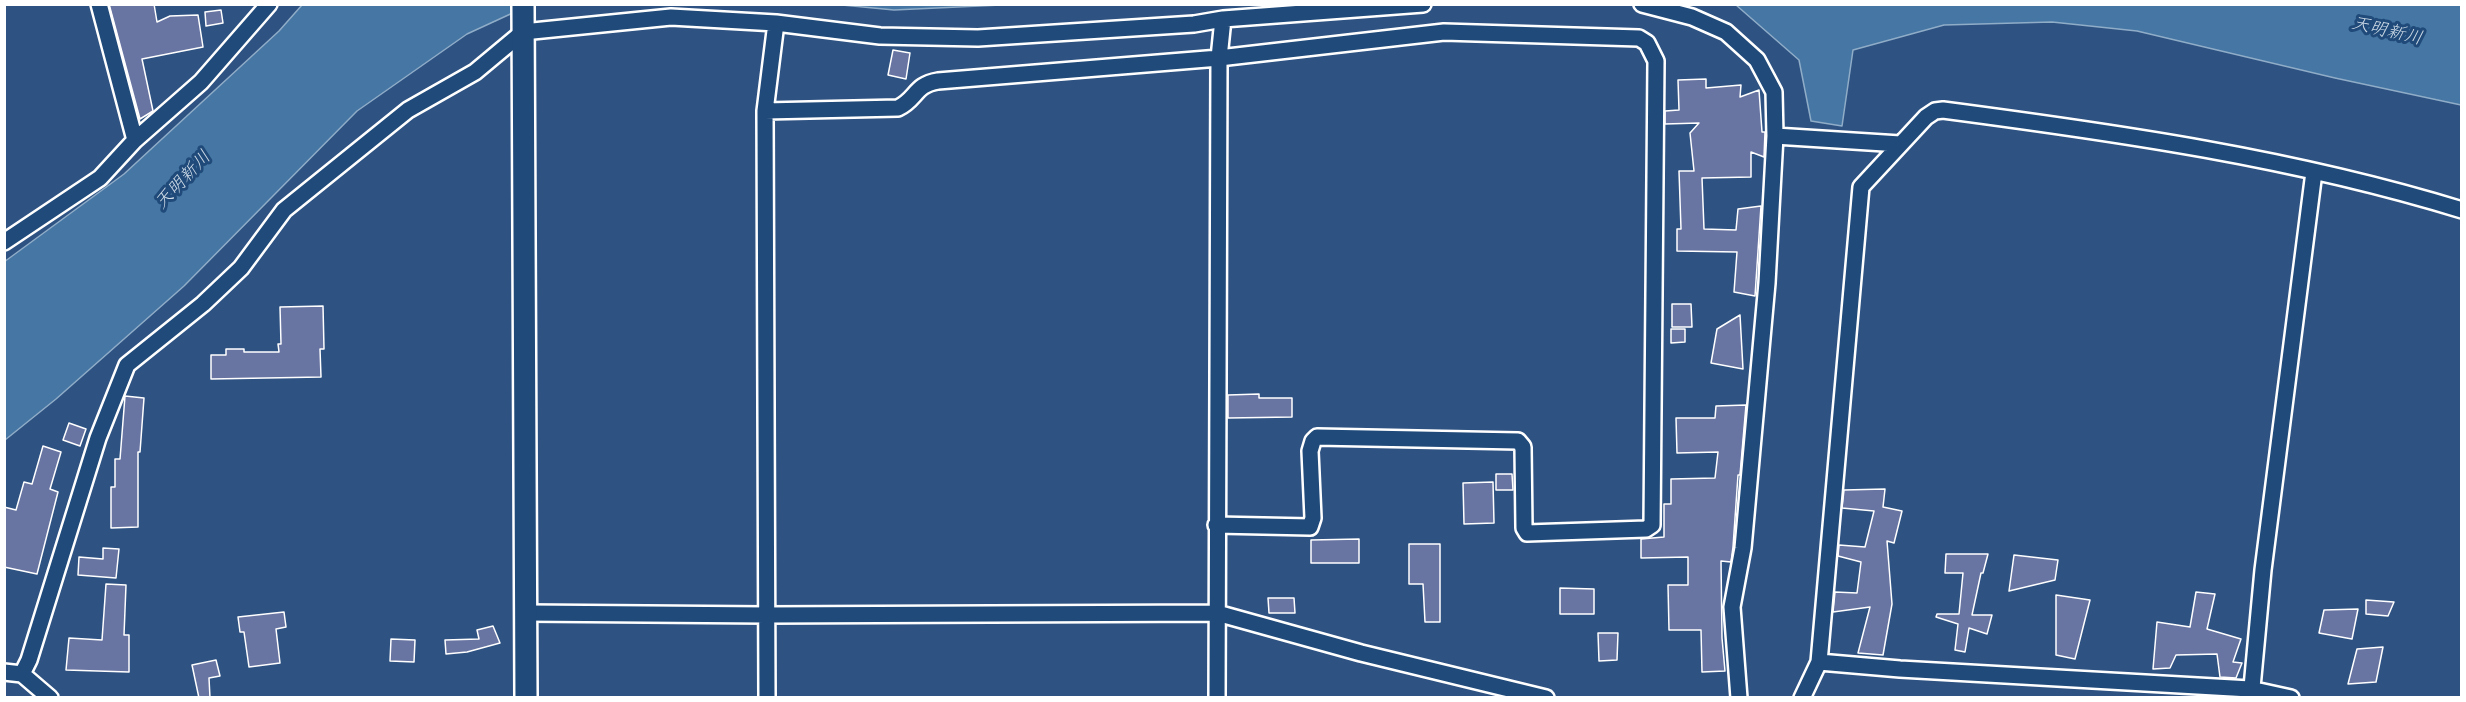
<!DOCTYPE html>
<meta charset="utf-8">
<style>
body{margin:0}
#map{position:relative;width:2466px;height:702px;overflow:hidden;background:#2e5282;font-family:"Playpen Sans",sans-serif}
canvas{display:block}
.frame{position:absolute;inset:0;border:6px solid #fff;pointer-events:none}
</style>
<div id="map">
<canvas width="2466" height="702"></canvas>
<div class="frame"></div>
</div>
<script>
const g = document.querySelector('canvas').getContext('2d');
g.lineJoin = 'round';
function fill(path, color) {
  g.fillStyle = color;
  g.fill(path, 'evenodd');
}
function stroke(path, color, width, dash) {
  g.strokeStyle = color;
  g.lineWidth = width;
  g.lineCap = dash ? 'butt' : 'round';
  g.setLineDash(dash || []);
  g.stroke(path);
}
function label(font, color, halo, rows, align = 'center') {
  g.font = font + ' "Playpen Sans","Klee One",sans-serif';
  g.lineWidth = 6;
  g.setLineDash([]);
  g.textBaseline = 'middle';
  g.strokeStyle = halo;
  g.fillStyle = color;
  for (const [text, x, y, turn = 0] of rows) {
    g.save();
    g.translate(x, y);
    g.rotate((+turn || 0) * Math.PI / 180);
    g.textAlign = isNaN(turn) ? turn : align;
    if (halo) g.strokeText(text, 0, 0);
    g.fillText(text, 0, 0);
    g.restore();
  }
}
const water = new Path2D(`
 M302 5H530L467 34 357 111 184 286 56 399 5 440 4 262 124 174 279 31Z
 M842 5V4L1001 5 894 10Z
 M1736 5H2461V105L2335 78 2137 31 2052 22 1944 25 1853 50 1842 126 1811 121 1799 60Z`);
const building = new Path2D(`
 M109 4H154L157 22 170 16 198 15 203 47 142 59 153 111 140 119Z
 M221 10 223 23 206 26 205 12Z
 M893 50 910 53 906 79 888 75Z
 M1706 79V88L1741 85 1740 97 1759 90 1762 132H1765L1764 157 1751 152V177L1702 178 1704 229 1736 230 1738 209 1761 206 1755 296 1734 292 1737 252 1677 251V229H1681L1679 171H1694L1690 133 1699 123 1665 124V111L1679 110 1678 80Z
 M1672 304H1691L1692 327H1672Z
 M323 306 324 349H320L321 377 211 379V355H226V349H244V352H279L278 344H281L280 307Z
 M1740 315 1743 369 1711 363 1717 329Z
 M1671 329H1685V342L1671 343Z
 M1259 394V398H1292V417L1228 418V395Z
 M125 396 144 398 140 452H138V527L111 528V487H115V459H120Z
 M1746 405 1740 475H1738L1733 547 1731 562 1721 561 1722 638 1725 671 1702 672 1701 630H1669L1668 585H1688V557L1641 558V539L1664 537V504H1671V479L1715 478 1718 452 1677 453 1676 418H1715L1716 406Z
 M69 423 86 429 80 446 63 440Z
 M43 446 61 452 50 489 58 492 37 574 4 567V507L16 510 24 482 32 484Z
 M1496 474H1512L1513 490H1496Z
 M1493 482 1494 523 1464 524 1463 483Z
 M1885 489 1883 507 1902 511 1894 543 1887 541 1892 604 1883 655 1858 653 1870 607 1833 612 1835 592 1857 593 1861 562 1838 556 1839 545 1865 547 1874 511 1842 508 1844 490Z
 M1359 539V563H1311V540Z
 M1409 544H1440V622H1425L1423 584H1409Z
 M103 548 119 549 116 578 78 575 79 557 103 559Z
 M1946 554H1988L1983 573H1981L1972 615H1992L1987 634 1969 628 1965 652 1955 650 1958 624 1936 617 1937 614H1959L1963 573H1945Z
 M2014 555 2058 560 2055 580 2009 591Z
 M106 584 126 585 124 635H129V672L66 670 69 638 102 640Z
 M1560 588 1594 589V614H1560Z
 M2196 592 2215 594 2207 629 2241 639 2233 662 2242 663 2236 678 2220 677 2217 654 2176 655 2170 668 2153 669 2157 622 2190 627Z
 M2056 595 2090 600 2075 659 2056 655Z
 M1268 598H1294L1295 613H1269Z
 M2366 600 2394 602 2388 616 2366 614Z
 M2358 609 2352 639 2319 633 2324 610Z
 M284 612 286 627 276 629 280 663 249 667 244 632H240L238 617Z
 M493 626 500 643 467 652 446 654 445 640 479 639 477 630Z
 M1598 633H1618L1617 660 1599 661Z
 M391 639 415 640 414 662 390 661Z
 M2383 647 2376 682 2348 684 2357 649Z
 M216 660 220 676 209 678 210 698H199L192 665Z`);
const street = new Path2D(`
 M99 4 135 140
 M1642 4 1692 17 1726 32 1757 60 1774 92 1775 136 1767 283 1743 548 1732 607 1739 698
 M765 111 898 108C917 99 914 85 938 81L1219 58 1444 32 1639 38 1647 43 1656 61 1652 525 1646 529 1527 533 1524 528 1523 447 1518 441 1317 437 1313 441 1310 451 1313 518 1310 527 1216 525
 M1775 136 1900 144
 M4 242 100 178 135 140 201 82 269 4
 M526 613 766 615 1217 613 1361 653 1546 698
 M1819 662 1900 669 2250 689 2291 698
 M4 672 22 674 50 698
 M22 674 29 660 98 438 127 365 203 304 241 268 284 210 408 110 475 72 523 32 671 17 776 23 880 36 978 38 1194 24 1223 19 1423 4
 M767 698 765 111 776 23
 M1217 698 1219 58 1223 19
 M1802 698 1819 662 1861 187 1926 117 1935 111 1943 110C2118 133 2293 158 2462 210
 M2251 698 2263 570 2314 172`);
const secondary = new Path2D(`
 M523 4 526 698`);
const waterNames = [
 ["天明新川",2387,31,13],
 ["天明新川",183,180,-47]
];
fill(water, '#4676a3');
stroke(water, '#90adc8', 1.5);
fill(building, '#6874a1');
stroke(building, '#fff', 1.5);
stroke(street, '#fff', 20);
stroke(secondary, '#fff', 26);
stroke(street, '#1f4a7a', 15);
stroke(secondary, '#1f4a7a', 21);
label('italic 18px', '#d1dde8', '#1f4a7a', waterNames);
</script>
